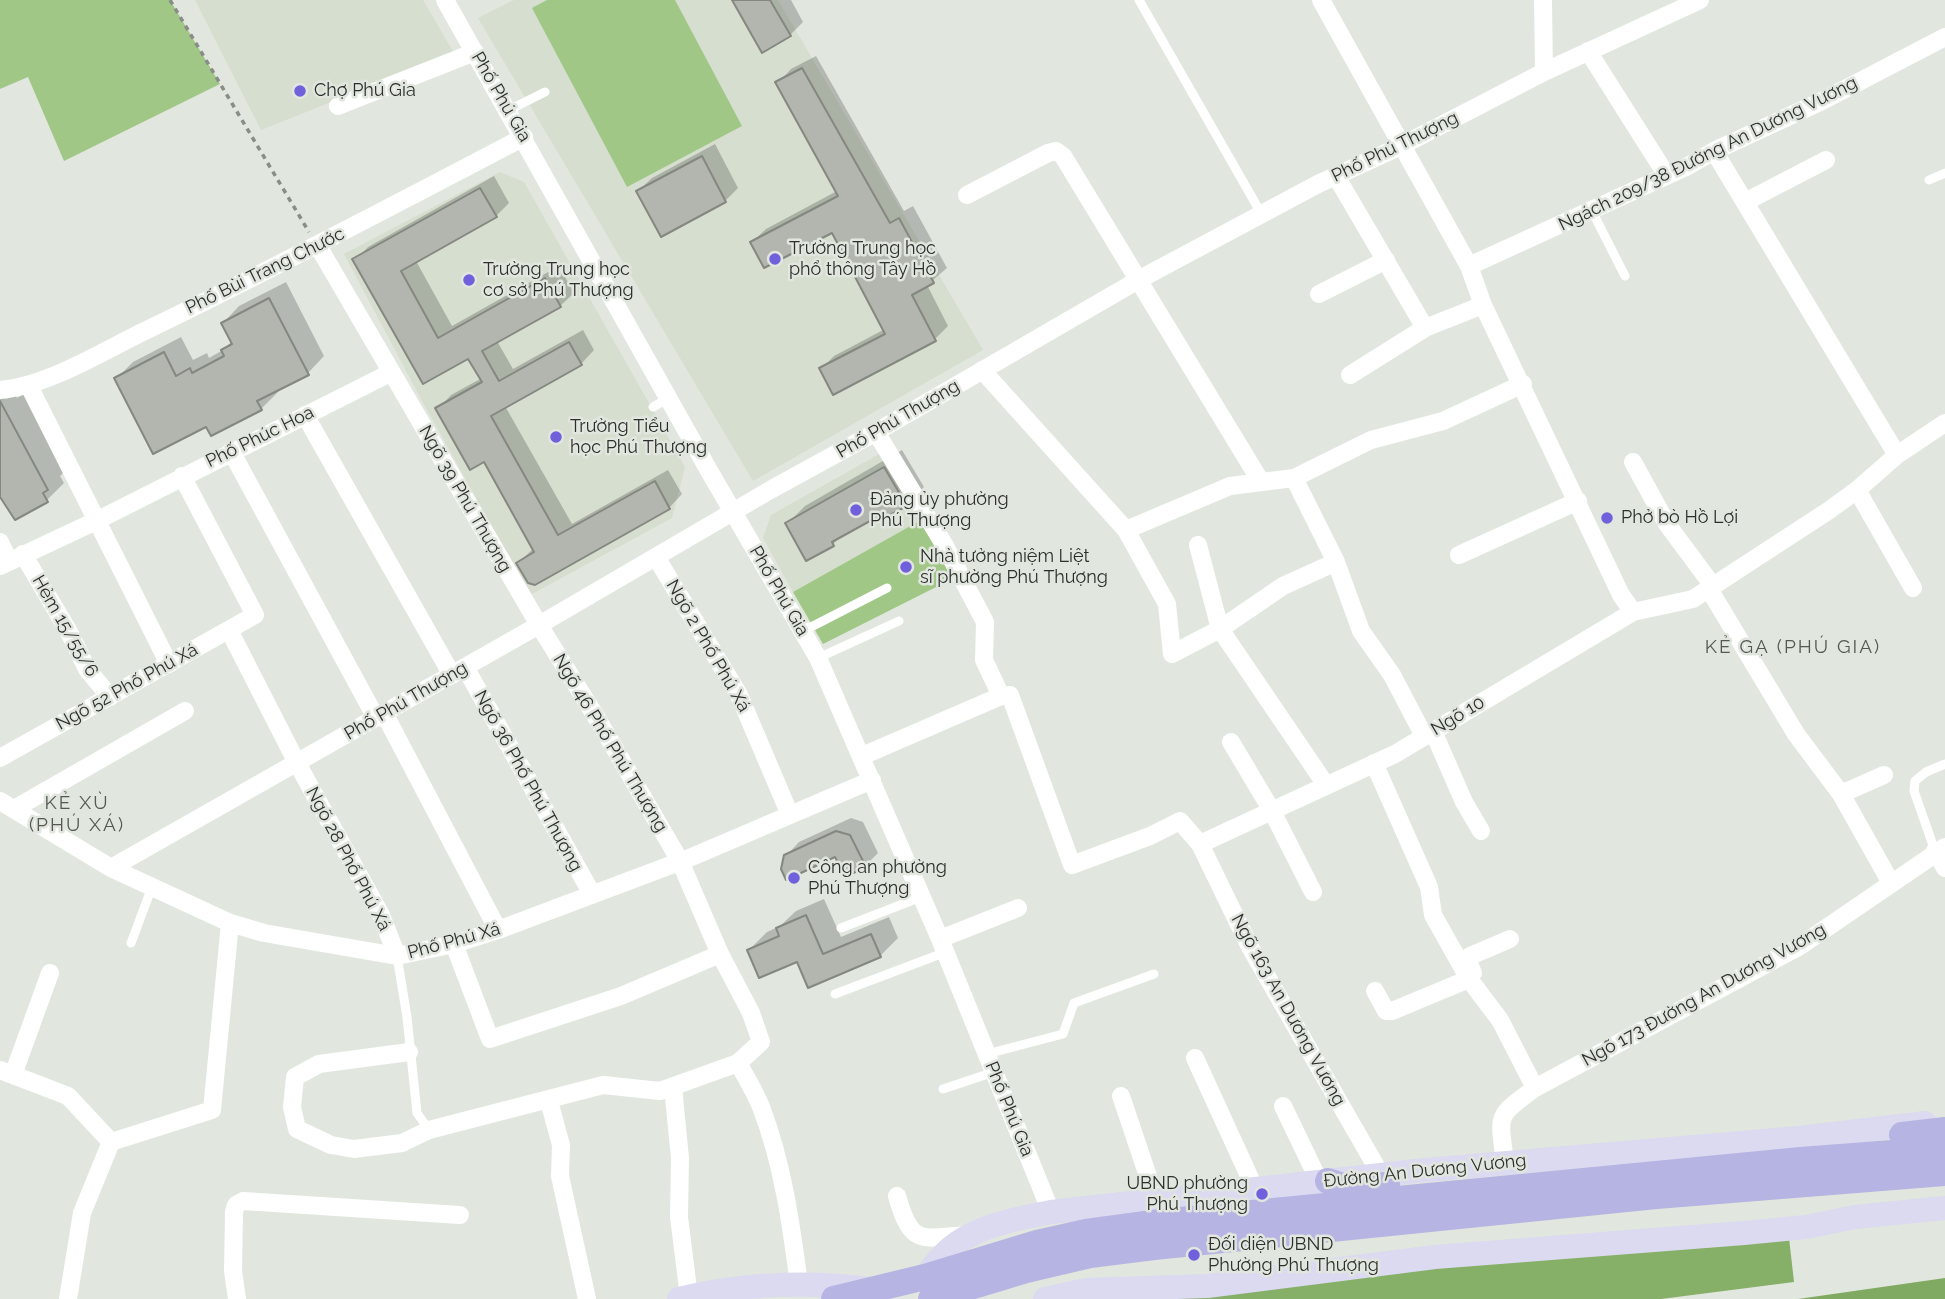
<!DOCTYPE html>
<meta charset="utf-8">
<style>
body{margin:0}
canvas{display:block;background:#e1e6de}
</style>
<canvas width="1945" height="1299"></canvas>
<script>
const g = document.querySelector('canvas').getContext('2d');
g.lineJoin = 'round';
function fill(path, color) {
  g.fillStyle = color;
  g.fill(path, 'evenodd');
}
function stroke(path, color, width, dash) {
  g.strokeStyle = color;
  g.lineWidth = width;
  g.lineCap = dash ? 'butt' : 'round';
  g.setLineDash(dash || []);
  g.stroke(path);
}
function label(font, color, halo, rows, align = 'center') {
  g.font = font + ' Raleway,sans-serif';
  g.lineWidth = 5;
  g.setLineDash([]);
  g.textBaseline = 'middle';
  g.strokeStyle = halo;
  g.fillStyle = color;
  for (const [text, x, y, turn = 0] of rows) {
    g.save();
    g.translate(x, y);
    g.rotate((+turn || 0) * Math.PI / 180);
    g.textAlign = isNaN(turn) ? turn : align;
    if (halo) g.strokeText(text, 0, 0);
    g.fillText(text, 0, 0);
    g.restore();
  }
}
const built = new Path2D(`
 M195 0H423L454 53 261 130Z
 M514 0H778L983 350 753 481 478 18Z
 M500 172 524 182 685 467 672 518 530 595 421 399 344 254Z
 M881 453 921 520 793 592 763 538 771 515Z`);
const green = new Path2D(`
 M0 0H170L220 84 64 161 28 77 0 89Z
 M547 0H675L742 126 627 187 532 8Z
 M921 520 952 579 823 644 793 592Z`);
const forest = new Path2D(`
 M1788 1229 1794 1282 1661 1299H1052Z`);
const water = new Path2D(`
 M1945 1278V1299H1798Z`);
const shadow = new Path2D(`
 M734 0H791L803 22 790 35Z
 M816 56 904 211 913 206 947 268 927 285 948 326 935 339 834 392 821 369 834 356 885 329 833 230 752 242 766 229 837 191 778 83 791 69Z
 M715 144 738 188 725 201 638 191 652 178Z
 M494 176 509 203 496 216 416 261 452 326 559 266 574 293 560 306 497 341 513 369 583 330 594 350 581 364 505 406 572 524 668 470 682 494 669 508 534 583 518 563 534 548 484 460 438 409 451 395 482 378 469 356 424 382 355 260 368 247Z
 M286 282 324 356 308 373 276 389 278 392 261 409 207 425 116 379 133 362 181 337 193 360 207 353 209 358 223 350 232 341 223 323 239 306Z
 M15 394 17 398 24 394 65 471 60 476 64 483 46 501 0 494V398L4 395 6 399Z
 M902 450 924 487 906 505 880 514 843 534 833 544 787 524 805 506Z
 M851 818 863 822 878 853 865 866 835 854 786 856 799 842Z
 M824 899 841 937 889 917 898 938 880 956 798 959 749 950 767 932 780 926 796 911Z`);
const building = new Path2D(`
 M732 0H770L791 36 762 53Z
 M802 68 890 223 899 218 934 283 912 295 936 341 833 395 819 368 885 334 832 233 764 268 750 242 838 196 775 82Z
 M702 156 726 202 661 237 636 191Z
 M480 188 497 217 401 271 438 338 545 278 561 307 482 351 499 381 569 342 582 365 491 416 558 535 655 481 670 509 535 585 528 583 516 563 534 552 484 462 470 470 435 408 482 382 468 359 423 384 352 259Z
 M269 298 309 375 257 401 262 410 211 436 206 427 153 454 114 378 164 352 176 376 190 368 192 373 224 356 221 350 232 344 221 323Z
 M0 401 48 490 43 493 48 502 15 520 0 497Z
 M884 467 907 506 881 520 879 516 832 542 834 546 806 561 785 523Z
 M836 831 850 835 866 867 845 877 835 857 786 880 781 869 784 855Z
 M806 915 823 954 871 934 881 957 808 988 797 962 759 978 747 950 779 936 776 928Z`);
const path = new Path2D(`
 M170 0 309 232`);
const lane = new Path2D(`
 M1139 0 1261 213
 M509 110 545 92
 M1929 180 1945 173
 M1592 211 1625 276
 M653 407 669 398
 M801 630 813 626 887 588
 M818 658 899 621
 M1935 851 1914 791 1915 781 1926 772 1945 764
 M841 928 921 897
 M131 943 152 887
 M397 956 407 1017 417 1113 429 1130
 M835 994 946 952
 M987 1054 1063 1034 1074 1003 1154 974
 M943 1089 994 1072`);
const street = new Path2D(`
 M445 0 708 469 818 658 940 939 1051 1212
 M1321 0 1469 266 1483 305 1621 595 1633 612
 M1543 0 1544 72
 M1588 51 1667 176
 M338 106 475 52
 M1714 151 1897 455
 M1336 176 1425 328
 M967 195 1048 153 1056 151 1063 156 1261 482
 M1745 202 1826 160
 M318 246 539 625 601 725 680 861 720 954 751 1013 761 1042 738 1063 660 1091 603 1085 429 1130 402 1143 354 1149 331 1145 297 1129 292 1107 295 1077 319 1064 409 1052
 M1469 266 1688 166 1714 151 1822 101 1945 37
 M1319 294 1386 260
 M982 370 1126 530 1167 604 1172 654 1220 629 1326 785
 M1350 375 1425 328 1483 305
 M29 386 169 664
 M0 390C49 386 106 349 151 328 277 267 400 202 524 137
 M305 415 452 675
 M876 432 945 546 985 622 984 660 1001 696
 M231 451 376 718
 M1633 462 1667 524 1713 586
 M1294 478 1336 562 1361 631 1392 675 1424 736
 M1857 490 1913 588
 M1126 530 1230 486 1294 478 1371 440 1443 421 1523 384
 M0 542 9 561
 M1198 545 1220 629 1283 586 1336 562
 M23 554 69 632 87 669 110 697
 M1459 555 1578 501
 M656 557 739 695 790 815
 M0 566 98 520 390 373
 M1709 589 1796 734 1841 794 1891 883
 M229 630 297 763 381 915 397 956
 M465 667 592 894
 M384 713 498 930
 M1433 731 1464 802 1481 831
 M1231 742 1272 811 1313 892
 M862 756 1001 696 1010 695 1072 865 1150 836 1180 821 1200 844 1250 947 1381 1175
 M0 758 255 615 182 476
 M1374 763 1429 887 1433 915 1469 979 1500 1020 1535 1088
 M1841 794 1884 775
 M0 801 111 868 230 923 264 933 397 956 454 944 498 930 687 859 872 780
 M14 809 185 711
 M1200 844 1395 754 1633 612 1693 599 1828 511 1857 490 1897 455 1945 423
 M1935 851 1945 868
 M111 868 539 625 772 489 876 432 1140 279 1318 184 1401 146 1544 72 1700 0
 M940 939 1018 908
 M454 944 490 1039 621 996 720 954
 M1469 975 1473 973 1469 964 1470 956 1510 939
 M1375 991 1386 1011H1392L1469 979
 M1195 1058 1255 1189
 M738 1063C746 1077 755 1092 761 1107 783 1164 791 1224 799 1284
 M0 1070 68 1096 111 1142
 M13 1075 50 973
 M673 1087 680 1158 679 1217 689 1297
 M1121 1096 1156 1200
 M549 1101 561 1145 560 1176 587 1299
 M1283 1106 1319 1181
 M1505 1162C1499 1113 1495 1118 1535 1088L1800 946 1945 847
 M897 1196C912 1249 922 1237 970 1235
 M68 1299 82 1213 111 1142 212 1110 230 923
 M237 1299 233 1271 234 1212 236 1205 243 1201 460 1215`);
const secondary = new Path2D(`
 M925 1277C931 1270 936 1261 943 1255 971 1226 1013 1220 1051 1212L1425 1170 1799 1138 1925 1123
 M679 1299C741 1284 807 1281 870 1289
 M1045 1299 1086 1290 1207 1286 1435 1257 1744 1233 1806 1227 1855 1217 1945 1208`);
const primary = new Path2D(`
 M1902 1135 1945 1130
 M1328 1181 1343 1186 1387 1185
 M834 1299 925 1277 1037 1243 1086 1232 1160 1222 1801 1160 1945 1149
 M931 1299 1026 1270 1090 1255 1154 1247 1656 1196 1945 1173`);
const markers = [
 [300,91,7,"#7160db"],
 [775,259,7,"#7160db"],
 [469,280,7,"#7160db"],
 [556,437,7,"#7160db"],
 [856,510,7,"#7160db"],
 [1607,518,7,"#7160db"],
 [906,567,7,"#7160db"],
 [794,878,7,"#7160db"],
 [1262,1194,7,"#7160db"],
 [1194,1255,7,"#7160db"]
];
const poiNames = [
 ["Chợ Phú Gia",314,91],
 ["Trường Trung học",789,249],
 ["phổ thông Tây Hồ",789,270],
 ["Trường Trung học",483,270],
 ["cơ sở Phú Thượng",483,291],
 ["Trường Tiểu",570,427],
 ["học Phú Thượng",570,448],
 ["Đảng ủy phường",870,500],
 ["Phú Thượng",870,521],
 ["Phở bò Hồ Lợi",1621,518],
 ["Nhà tưởng niệm Liệt",920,557],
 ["sĩ phường Phú Thượng",920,578],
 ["Công an phường",808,868],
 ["Phú Thượng",808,889],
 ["UBND phường",1248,1184,"right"],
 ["Phú Thượng",1248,1205,"right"],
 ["Đối diện UBND",1208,1245],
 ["Phường Phú Thượng",1208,1266]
];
const streetNames = [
 ["Phố Phú Gia",501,97,60],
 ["Phố Phú Thượng",1395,147,-26],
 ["Ngách 209/38 Đường An Dương Vương",1708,154,-26],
 ["Phố Bùi Trang Chước",265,271,-26],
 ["Phố Phú Thượng",898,419,-30],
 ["Phố Phúc Hoa",260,437,-26],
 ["Ngõ 39 Phú Thượng",465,499,60],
 ["Phố Phú Gia",779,591,60],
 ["Hẻm 15/55/6",65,626,60],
 ["Ngõ 2 Phố Phú Xá",708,646,60],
 ["Ngõ 52 Phố Phú Xá",127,687,-29],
 ["Phố Phú Thượng",406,701,-30],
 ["Ngõ 10",1458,716,-31],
 ["Ngõ 46 Phố Phú Thượng",610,743,59],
 ["Ngõ 36 Phố Phú Thượng",528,781,61],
 ["Ngõ 28 Phố Phú Xá",348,859,62],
 ["Phố Phú Xá",454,941,-15],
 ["Ngõ 173 Đường An Dương Vương",1704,995,-29],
 ["Ngõ 163 An Dương Vương",1288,1010,61],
 ["Phố Phú Gia",1009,1109,68],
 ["Đường An Dương Vương",1425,1171,-6]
];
const neighbourhoodNames = [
 ["KẺ GẠ (PHÚ GIA)",1793,647],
 ["KẺ XÙ",77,803],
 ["(PHÚ XÁ)",77,825]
];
fill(built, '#d5decf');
fill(green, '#a1c786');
fill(forest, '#86af67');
fill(water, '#80aa61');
fill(shadow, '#0003');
fill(building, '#b2b6af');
stroke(building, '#848881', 2);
stroke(path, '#898c87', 3.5, [5, 5]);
stroke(lane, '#fff', 9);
stroke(street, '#fff', 18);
stroke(secondary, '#dbdaf0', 24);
stroke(primary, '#b6b4e2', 26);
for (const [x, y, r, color] of markers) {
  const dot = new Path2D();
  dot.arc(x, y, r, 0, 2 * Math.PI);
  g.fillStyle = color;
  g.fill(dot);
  stroke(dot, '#e1e6de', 2.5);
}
label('18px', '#2d2f2c', '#e1e6de', poiNames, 'left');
label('18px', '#2d2f2c', '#e1e6de', streetNames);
g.letterSpacing = '2px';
label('19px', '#555952', '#e1e6de', neighbourhoodNames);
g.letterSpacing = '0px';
</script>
